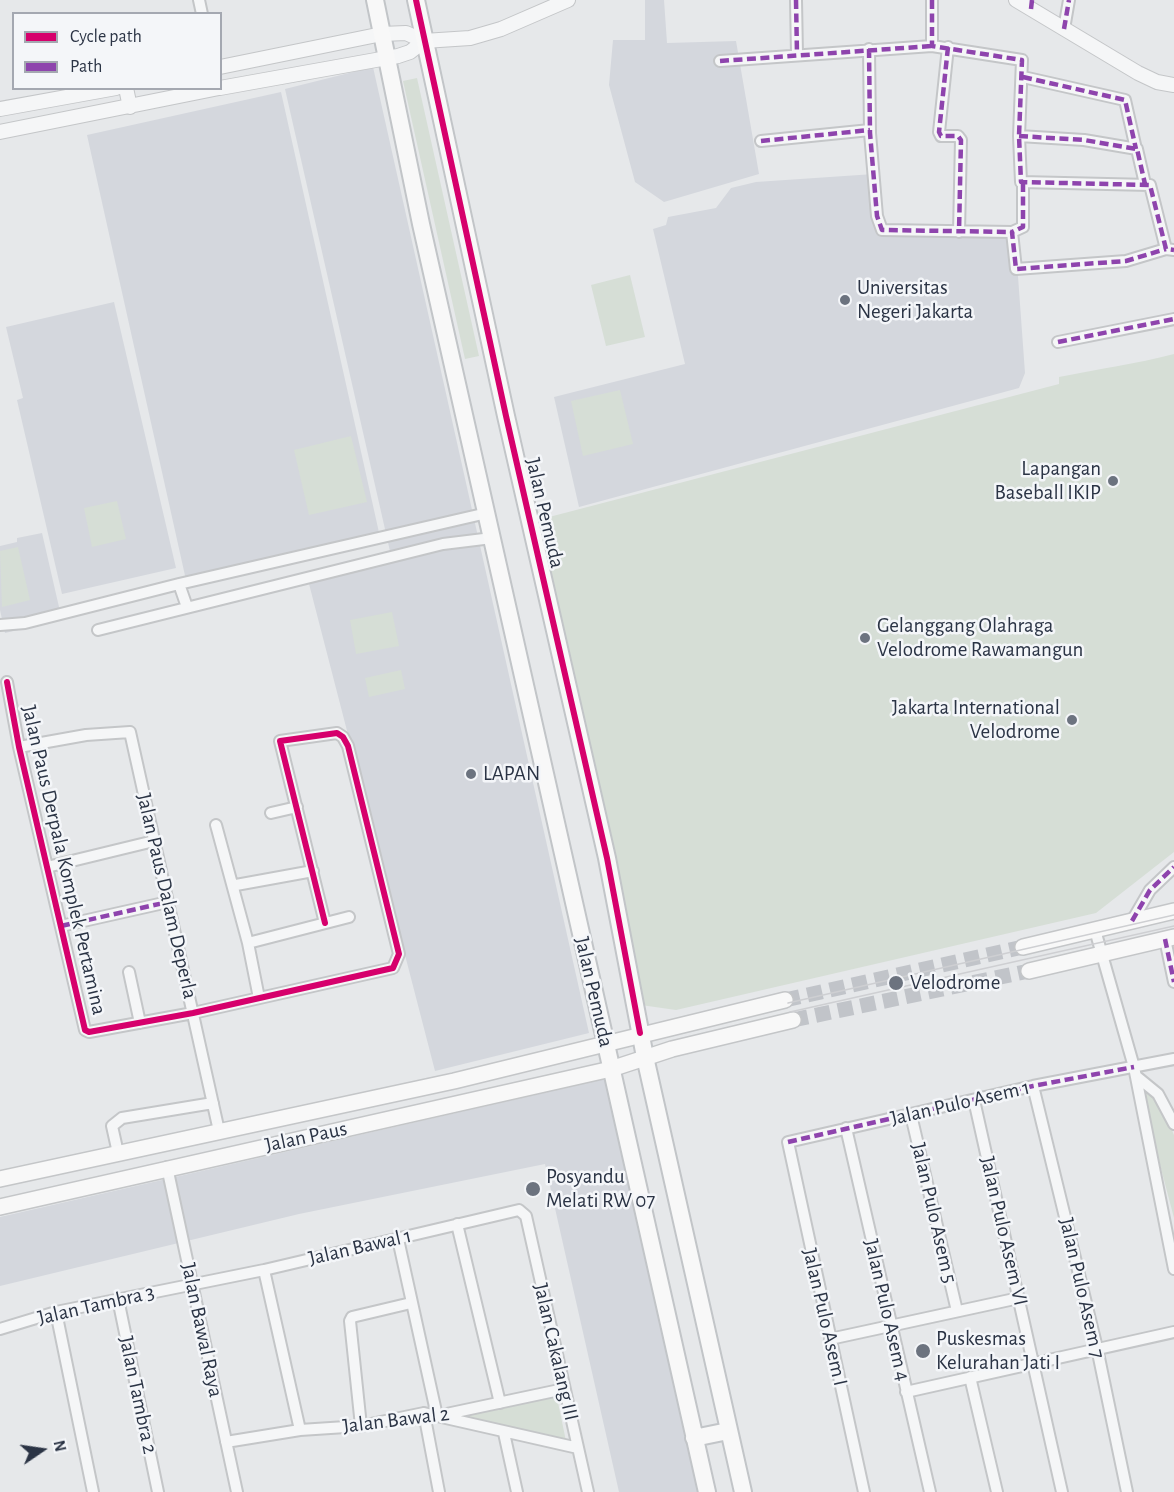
<!DOCTYPE html>
<style>
body{margin:0}
#map{position:relative;width:1174px;height:1492px;overflow:hidden;background:#e6e8ea;font-family:"Alegreya Sans",sans-serif}
canvas{display:block}
.legend{position:absolute;left:12px;top:12px;width:210px;height:78px;box-sizing:border-box;background:#f4f6f9;border:2px solid #a4a8b1;margin:0;padding:8px 10px;list-style:none;font-size:18px;color:#2b3445}
.legend li{display:flex;align-items:center;gap:12px;height:30px}
.legend b{width:30px;border:2px solid #a4a8b1}
.north{position:absolute;left:12px;top:1420px;width:60px;height:60px;-webkit-text-stroke:4px #f4f6f9;paint-order:stroke;rotate:77deg;font-size:16px;font-weight:700;line-height:24px;text-align:center;color:#2b3445}
.north::after{content:'';display:block;margin:auto;width:21px;height:27px;background:#2b3445;clip-path:polygon(50% 0,100% 100%,50% 72%,0 100%)}
</style>
<div id="map">
<canvas width="1174" height="1492"></canvas>
<ul class="legend">
<li><b style="height:8px;background:#d6006c"></b>Cycle path</li>
<li><b style="height:8px;background:#8e44ad"></b>Path</li>
</ul>
<div class="north">N</div>
</div>
<script>
const g = document.querySelector('canvas').getContext('2d');
g.lineJoin = 'round';
function fill(path, color) {
  g.fillStyle = color;
  g.fill(path, 'evenodd');
}
function stroke(path, color, width, dash) {
  g.strokeStyle = color;
  g.lineWidth = width;
  g.lineCap = dash ? 'butt' : 'round';
  g.setLineDash(dash || []);
  g.stroke(path);
}
function label(font, color, halo, rows, align = 'center') {
  g.font = font + ' "Alegreya Sans",sans-serif';
  g.lineWidth = 5;
  g.setLineDash([]);
  g.textBaseline = 'middle';
  g.strokeStyle = halo;
  g.fillStyle = color;
  for (const [text, x, y, turn = 0] of rows) {
    g.save();
    g.translate(x, y);
    g.rotate((+turn || 0) * Math.PI / 180);
    g.textAlign = isNaN(turn) ? turn : align;
    if (halo) g.strokeText(text, 0, 0);
    g.fillText(text, 0, 0);
    g.restore();
  }
}
const built = new Path2D(`
 M645 0H664L667 43 736 41 759 174 664 202 635 182 609 85 613 40H645Z
 M373 67 589 1033 435 1071 308 580 392 560 285 89Z
 M281 92 380 537 186 580 87 135Z
 M874 174 878 233 1015 235 1025 373 1019 388 579 507 554 397 685 364 653 229 666 225 668 217 716 208 731 188 756 182Z
 M114 302 176 568 62 594 17 400 23 398 6 327Z
 M42 533 62 620 5 633 0 610V546L17 542V538Z
 M609 1078 702 1492H619L545 1164 299 1214 0 1286V1217Z`);
const green = new Path2D(`
 M417 78 479 356 465 359 403 81Z
 M630 275 645 337 606 346 591 285Z
 M1174 354V852L1096 913 676 1010 634 1004 530 522 1059 384V377C1098 369 1136 364 1174 354Z
 M620 390 633 444 583 456 571 401Z
 M351 436 367 502 309 515 294 450Z
 M117 501 126 539 92 547 84 508Z
 M18 547 30 600 2 607 0 551Z
 M392 612 399 646 356 654 350 620Z
 M401 670 405 689 369 697 365 678Z
 M1138 1081 1159 1101 1174 1135V1218Z
 M556 1393 566 1441 454 1419Z`);
const secondaryTunnel = new Path2D(`
 M785 1000 1023 947
 M793 1020 1029 971`);
const minor = new Path2D(`
 M199 0 202 14
 M796 0 797 54
 M932 0V46L1022 60 1019 136 1021 182 1150 185 1166 249 1174 250
 M1064 29 1069 0
 M948 47 939 132 941 136H958L961 140 959 232
 M869 49 870 133 877 216 882 230 1012 232
 M720 61 932 46
 M1023 77 1125 100 1136 149
 M1019 136 1084 140 1137 149 1145 184
 M761 141 870 130
 M1023 183V227L1012 232 1016 269 1126 261 1166 249
 M1058 342 1174 319
 M179 584 187 607
 M0 625 25 623 179 584 487 513
 M98 630 443 544 492 538
 M7 682 19 747 85 1030 89 1032 193 1013 393 968 399 954 348 746 343 737 337 733 280 741 325 923
 M19 747 86 735 130 732 219 1131
 M271 813 297 807
 M216 825 248 943 259 998
 M47 867 154 841
 M233 887 236 885 313 871
 M1132 921 1150 890 1174 867
 M61 926 168 902
 M1095 930 1134 1067 1174 1269
 M1165 939 1174 982
 M248 943 349 917
 M129 972 140 1023
 M1136 1076 1158 1094 1174 1124
 M1033 1086 1097 1348 1127 1492
 M974 1100 1062 1492
 M911 1115 957 1311
 M846 1128 930 1492
 M118 1153 112 1126 122 1118 213 1103
 M167 1167 237 1492
 M457 1224 500 1403
 M398 1239 437 1416 578 1448
 M264 1270 300 1430
 M118 1299 158 1492
 M56 1312 93 1492
 M0 1329 56 1312 264 1270 519 1210 526 1216 588 1492
 M830 1339 1019 1298
 M970 1377 997 1492
 M906 1392 1174 1332
 M424 1413 439 1492
 M361 1426 350 1321 352 1317 411 1303
 M504 1433 517 1492
 M226 1442 300 1430 361 1426 424 1413 437 1416 564 1389
 M864 1492 788 1142 1033 1086 1174 1059`);
const tertiary = new Path2D(`
 M1016 0 1138 73 1157 82 1174 85
 M220 67 382 34 406 33 424 41 470 38 501 29 568 0
 M126 88 130 107
 M220 88 398 56 410 52 424 41
 M0 109 116 88
 M0 132 219 88`);
const secondary = new Path2D(`
 M1023 947 1174 911
 M1029 971 1174 937
 M0 1179 454 1081 785 1000
 M0 1207 611 1069 672 1049 793 1020`);
const primary = new Path2D(`
 M375 0 421 224 707 1492
 M416 0 506 416 607 858 645 1057 743 1492
 M694 1438 728 1431`);
const tram = new Path2D(`
 M788 1003 1174 915
 M790 1012 1174 926`);
const quiet = new Path2D(`
 M796 0 797 54
 M932 0V46L1022 60 1019 136 1021 182 1150 185 1166 249 1174 250
 M1031 9 1032 0
 M1064 29 1069 0
 M948 47 939 132 941 136H958L961 140 959 232
 M869 49 870 133 877 216 882 230 1012 232
 M720 61 932 46
 M1023 77 1125 100 1136 149
 M1019 136 1084 140 1137 149 1145 184
 M761 141 870 130
 M1023 183V227L1012 232 1016 269 1126 261 1166 249
 M1058 342 1174 319
 M1132 921 1150 890 1174 867
 M61 926 168 902
 M1165 939 1174 982
 M788 1142 1033 1086 1134 1067`);
const cycleway = new Path2D(`
 M416 0 506 416 607 858 640 1033
 M7 682 19 747 85 1030 89 1032 193 1013 393 968 399 954 348 746 343 737 337 733 280 741 325 923`);
const markers = [
 [845,300,6,"#6c737f"],
 [1113,481,6,"#6c737f"],
 [865,638,6,"#6c737f"],
 [1072,720,6,"#6c737f"],
 [471,774,6,"#6c737f"],
 [896,983,8,"#6c737f"],
 [533,1189,8,"#6c737f"],
 [923,1351,8,"#6c737f"]
];
const poiNames = [
 ["Universitas",857,288],
 ["Negeri Jakarta",857,312],
 ["Lapangan",1101,469,"right"],
 ["Baseball IKIP",1101,493,"right"],
 ["Gelanggang Olahraga",877,626],
 ["Velodrome Rawamangun",877,650],
 ["Jakarta International",1060,708,"right"],
 ["Velodrome",1060,732,"right"],
 ["LAPAN",483,774],
 ["Velodrome",910,983],
 ["Posyandu",546,1177],
 ["Melati RW 07",546,1201],
 ["Puskesmas",936,1339],
 ["Kelurahan Jati I",936,1363]
];
const streetNames = [
 ["Jalan Pemuda",545,513,77],
 ["Jalan Paus Derpala Komplek Pertamina",64,860,77],
 ["Jalan Paus Dalam Deperla",167,896,77],
 ["Jalan Pemuda",594,992,77],
 ["Jalan Pulo Asem 1",960,1103,-13],
 ["Jalan Paus",306,1137,-12],
 ["Jalan Pulo Asem 5",934,1213,77],
 ["Jalan Pulo Asem VI",1004,1231,77],
 ["Jalan Bawal 1",360,1247,-13],
 ["Jalan Pulo Asem 7",1082,1288,77],
 ["Jalan Tambra 3",96,1305,-13],
 ["Jalan Pulo Asem 4",887,1310,77],
 ["Jalan Pulo Asem I",825,1317,77],
 ["Jalan Bawal Raya",202,1330,78],
 ["Jalan Cakalang III",556,1352,77],
 ["Jalan Tambra 2",138,1395,78],
 ["Jalan Bawal 2",396,1420,-7]
];
fill(built, '#d4d7dd');
fill(green, '#d6ded6');
stroke(secondaryTunnel, '#c1c4c9', 15, [15, 8]);
stroke(minor, '#c4c6c8', 14);
stroke(tertiary, '#c4c6c8', 16);
stroke(secondary, '#c4c6c8', 18);
stroke(primary, '#c2c5c8', 20);
stroke(minor, '#f5f6f7', 10);
stroke(tertiary, '#f5f6f7', 14);
stroke(secondary, '#f8f8f8', 15);
stroke(primary, '#f8f8f8', 16);
stroke(tram, '#cecfd2', 1.5);
stroke(quiet, '#8e44ad', 4.5, [9, 4.5]);
stroke(cycleway, '#d6006c', 6);
for (const [x, y, r, color] of markers) {
  const dot = new Path2D();
  dot.arc(x, y, r, 0, 2 * Math.PI);
  g.fillStyle = color;
  g.fill(dot);
  stroke(dot, '#f4f6f9', 2);
}
label('21px', '#2b3445', '#f4f6f9', poiNames, 'left');
label('21px', '#2b3445', '#f4f6f9', streetNames);
</script>
